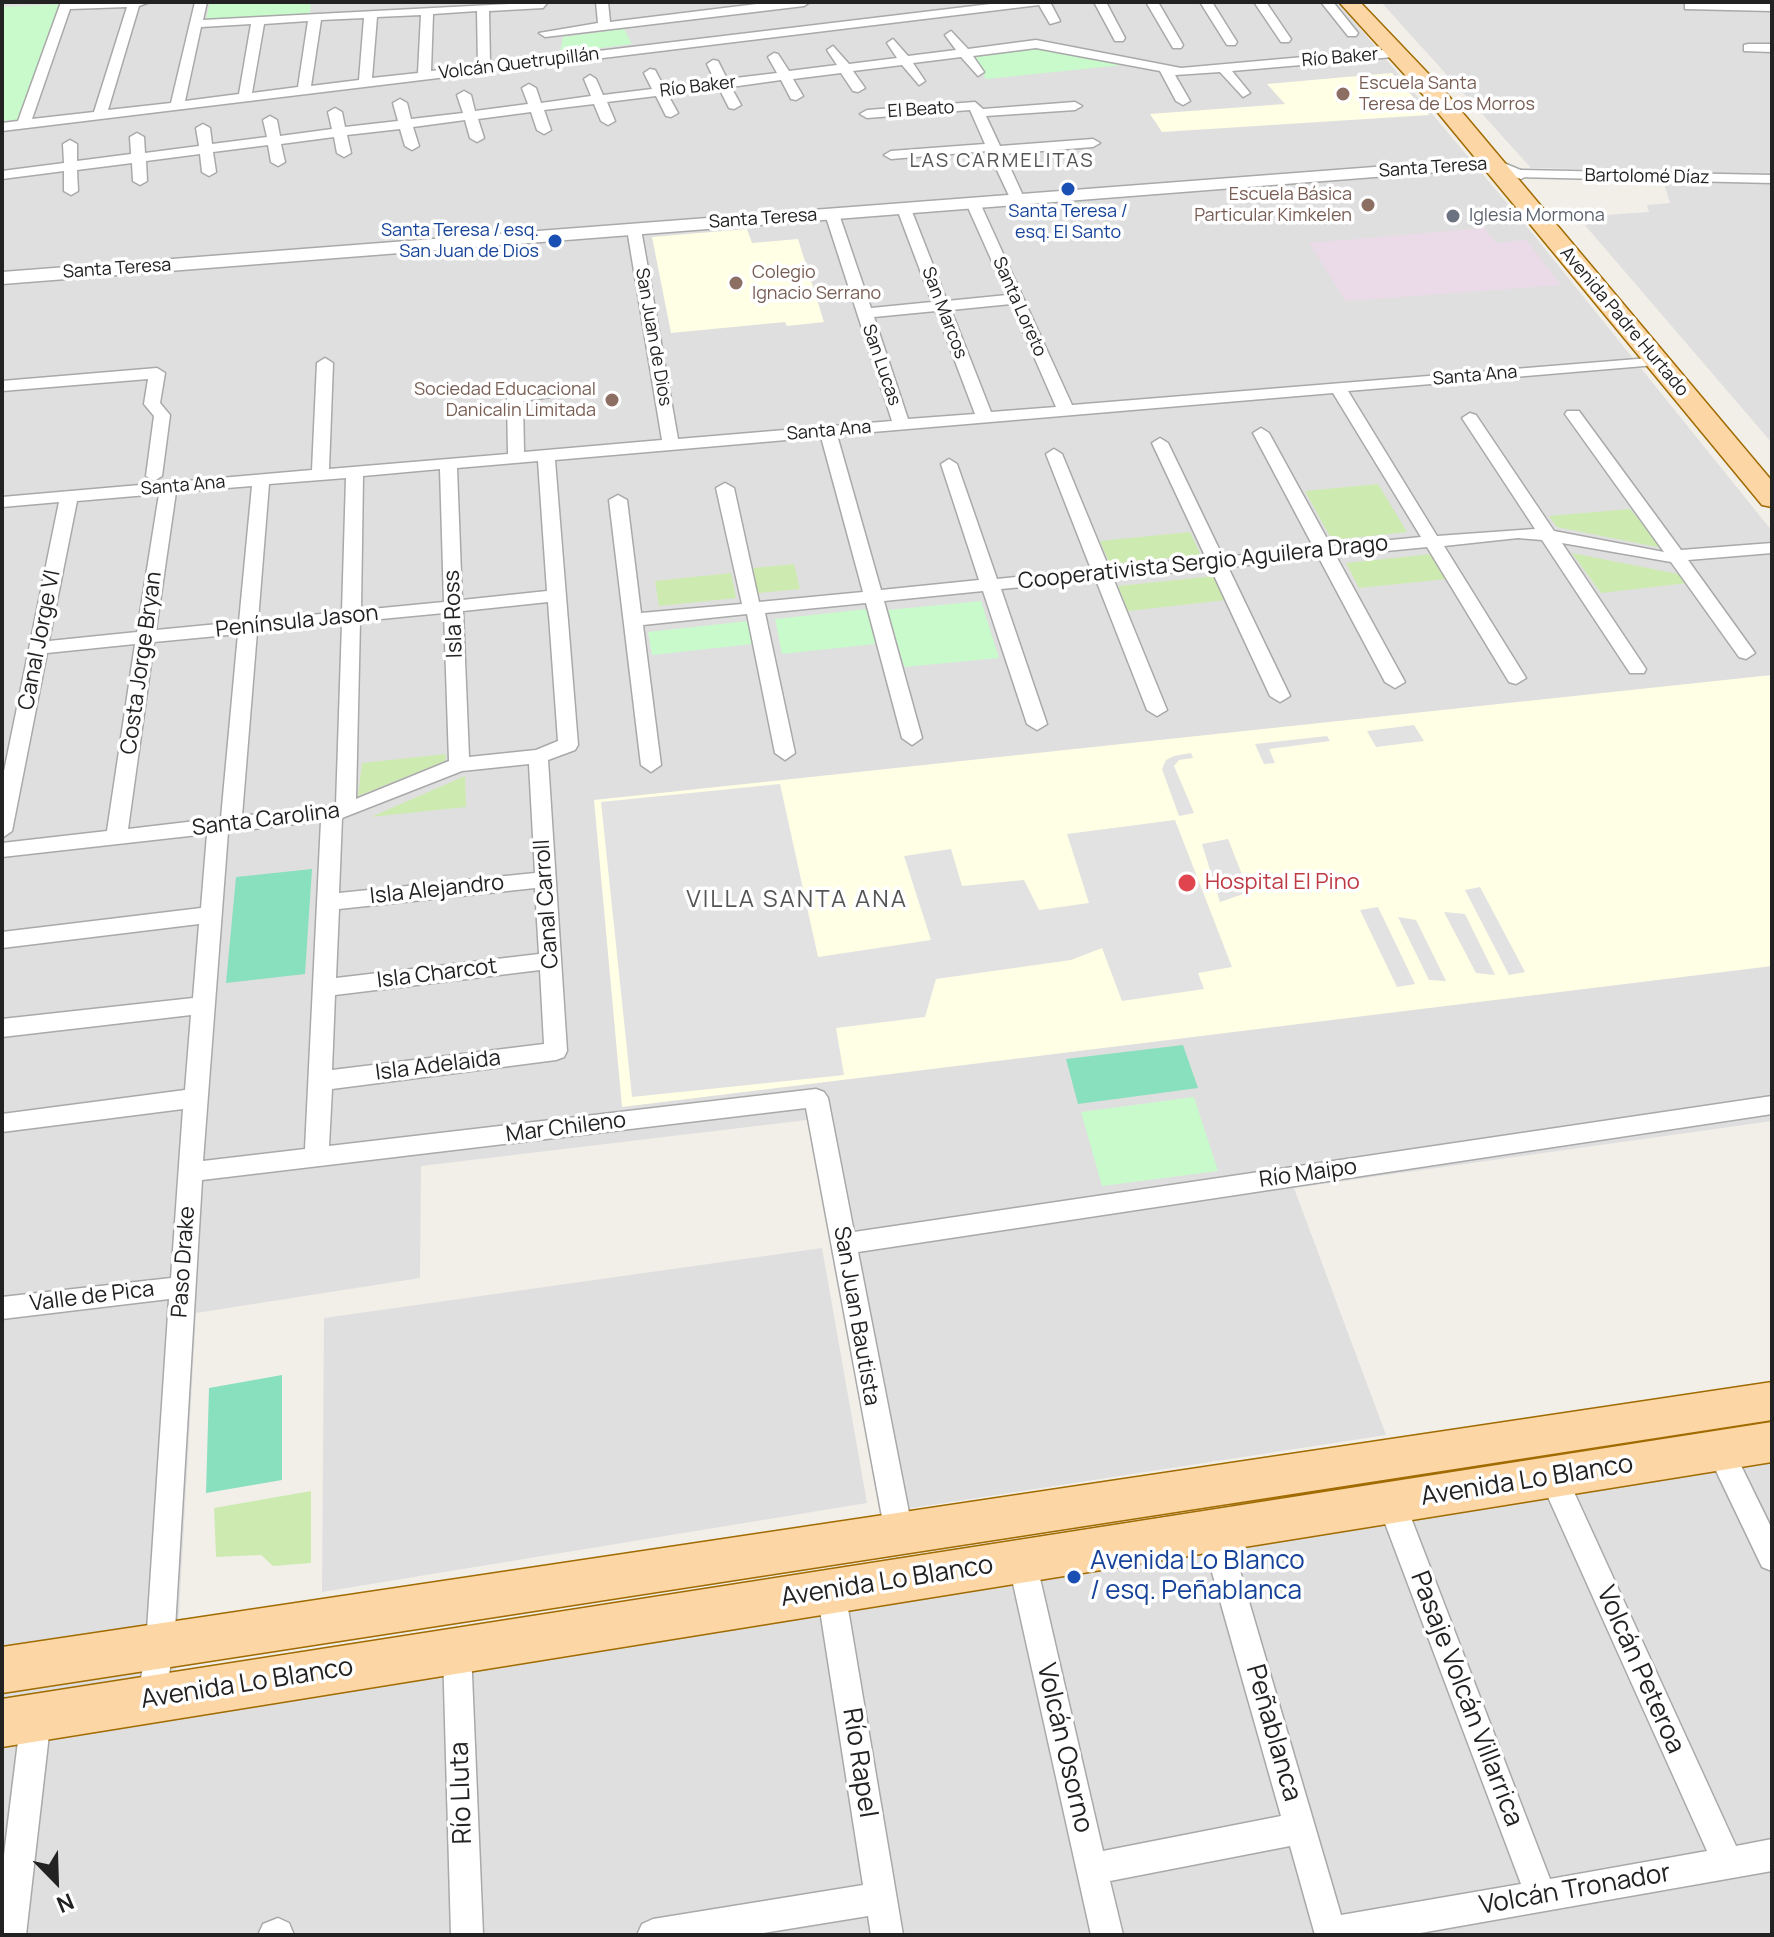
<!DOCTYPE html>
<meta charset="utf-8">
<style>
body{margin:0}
#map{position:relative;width:1774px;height:1937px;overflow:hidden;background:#f2efe9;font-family:Manrope,sans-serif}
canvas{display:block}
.frame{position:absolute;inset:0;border:4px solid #222;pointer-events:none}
.north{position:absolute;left:16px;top:1841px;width:80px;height:80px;-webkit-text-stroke:6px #fff;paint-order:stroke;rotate:157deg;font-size:22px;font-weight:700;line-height:32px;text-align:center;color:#222}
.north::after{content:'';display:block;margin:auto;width:28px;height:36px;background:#222;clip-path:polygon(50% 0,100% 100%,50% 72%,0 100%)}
</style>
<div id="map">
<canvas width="1774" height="1937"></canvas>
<div class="frame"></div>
<div class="north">N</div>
</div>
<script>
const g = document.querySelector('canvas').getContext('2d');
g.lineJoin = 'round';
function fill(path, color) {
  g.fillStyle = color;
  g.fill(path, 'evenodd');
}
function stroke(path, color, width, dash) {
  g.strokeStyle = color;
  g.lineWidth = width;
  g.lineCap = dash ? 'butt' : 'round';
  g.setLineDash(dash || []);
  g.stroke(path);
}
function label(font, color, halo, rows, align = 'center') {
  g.font = font + ' Manrope,sans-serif';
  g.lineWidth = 7;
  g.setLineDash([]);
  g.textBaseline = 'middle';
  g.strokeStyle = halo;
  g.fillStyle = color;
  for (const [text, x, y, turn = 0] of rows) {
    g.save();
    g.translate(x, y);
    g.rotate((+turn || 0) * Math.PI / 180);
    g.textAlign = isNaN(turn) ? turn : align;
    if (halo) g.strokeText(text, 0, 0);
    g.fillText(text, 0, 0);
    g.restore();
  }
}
const residential = new Path2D(`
 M2 2H1338L1533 234 1772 531V1121L1294 1188 1386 1435 905 1509 832 1117 421 1166 420 1278 196 1313 175 1684 1772 1462V1935H2Z
 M1381 2H1772V443L1578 217 1649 212 1647 205 1670 203 1660 171 1531 168Z
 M822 1248 867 1503 322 1592 324 1318Z`);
const industrial = new Path2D(`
 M1484 228 1496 243 1526 240 1561 285 1346 301 1309 243Z`);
const education = new Path2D(`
 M1392 73 1429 115 1162 132 1150 114 1285 104 1267 84Z
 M747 229 752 243 798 239 824 322 787 326 785 322 671 333 652 237Z
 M1772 675V966L622 1107 594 800Z`);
const grass = new Path2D(`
 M1378 484 1407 532 1332 540 1305 491Z
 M1630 509 1662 548 1557 527 1549 516Z
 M1190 532 1201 555 1110 564 1100 541Z
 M1572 553 1678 574 1688 583 1601 593Z
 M1432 554 1447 579 1359 588 1346 563Z
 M794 564 800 589 758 593 753 568Z
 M731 573 736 598 659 606 655 581Z
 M1215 576 1226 600 1128 611 1118 586Z
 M446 754 445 761 358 796 362 763Z
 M465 776 466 807 370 817H371Z
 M311 1491V1563L273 1566 261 1555 216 1557 214 1508Z`);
const park = new Path2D(`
 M210 2H311L310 14 206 20Z
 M60 4 22 119 2 121V7Z
 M624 29 632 44 560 53 563 37Z
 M1032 48 1123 65 986 79 971 57Z
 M981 601 999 658 904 667 888 610Z
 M867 609 875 644 782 654 775 619Z
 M748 621 752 644 652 655 648 632Z
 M1194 1097 1218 1171 1102 1186 1081 1112Z`);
const pitch = new Path2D(`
 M312 869 305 974 226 983 236 877Z
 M1183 1045 1198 1088 1078 1104 1066 1059Z
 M282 1375V1480L206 1493 209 1388Z`);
const parking = new Path2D(`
 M1414 725 1424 741 1376 747 1367 731Z
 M1327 736 1330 741 1269 749 1275 763 1264 764 1255 744Z
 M1191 753 1193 758 1179 760 1174 766 1194 813 1179 816 1162 769 1166 760 1174 756Z
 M780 784 818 957 931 940 904 856 951 849 962 886 1024 880 1039 910 1089 903 1067 834 1175 820 1232 967 1198 973 1204 989 1122 1001 1102 948 1071 960 936 979 925 1017 836 1028 844 1075 632 1097 601 802Z
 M1228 839 1249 892 1220 902 1202 844Z
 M1480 887 1525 972 1509 975 1465 890Z
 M1378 907 1415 984 1397 987 1360 910Z
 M1444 912 1465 914 1495 975 1476 973Z
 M1398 917 1416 920 1446 981 1429 980Z`);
const minor = new Path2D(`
 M61 2H150L139 6 108 110 171 103 195 2H207L203 20 548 2 543 8 489 11 490 64 1007 2H1050L1060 21 1050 24 1039 5 2 131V123L18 121ZM127 7 94 112 32 119 70 9ZM477 11 478 66 431 71 433 14ZM421 15 418 73 372 78 377 17ZM364 18 359 80 311 86 321 20ZM308 21 298 87 252 93 264 24ZM251 24 239 94 185 101 201 27Z
 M596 2H608L610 22 773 2H810L804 6 545 37 539 33 598 23Z
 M1094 2H1106L1125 38 1123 41H1115Z
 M1146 2H1158L1183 45 1181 48H1173Z
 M1200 2H1212L1237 42 1235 45H1227Z
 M1254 2H1266L1291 39 1289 42H1281Z
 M1321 2H1333L1358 33 1356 36H1348Z
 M1689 2 1772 3V11L1685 9V3Z
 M951 31 968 49 1036 40 1181 68 1393 49 1399 53 1393 57 1232 71 1250 93 1243 97 1220 72 1175 75 1190 101 1183 105 1176 101 1160 71 1036 48 973 56 984 72 978 76 961 57 913 63 925 81 919 85 902 65 853 71 865 88 858 92 853 91 841 73 793 79 803 96 796 100 791 99 781 80 731 87 741 105 734 109 729 108 719 88 668 95 678 113 671 117 666 116 656 96 607 102 615 121 608 125 601 121 594 104 544 110 551 130 544 134 537 130 531 112 478 119 484 138 477 142 470 138 465 120 413 127 419 146 412 150 405 146 400 129 347 135 351 153 344 157 337 153 334 137 281 144 285 162 278 166 271 162 268 145 213 152 216 172 209 176 202 172 200 154 146 161 147 181 140 185 133 181 132 163 77 170 78 191 71 195 64 191V171L2 179V171L64 163 63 144 70 140 77 144V161L131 154 130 137 137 133 144 137 145 153 199 146 196 128 203 124 210 128 212 144 267 137 263 120 270 116 277 120 280 136 332 129 328 112 335 108 342 112 345 127 398 121 393 103 400 99 407 103 411 119 463 113 457 95 464 91 471 95 475 111 528 104 522 88 529 84 536 88 541 103 591 96 584 79 590 75 596 79 603 95 652 89 644 73 650 69 655 70 664 87 715 81 707 64 713 60 718 61 727 79 777 73 768 57 774 53 778 54 789 71 837 65 827 50 833 46 849 64 897 58 887 43 893 39 908 56 956 50 945 35Z
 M1748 44H1772V52L1744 51V45Z
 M975 102 983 109 1075 102 1082 106 1075 110 986 116 1000 146 1093 139 1100 143 1093 147 1004 154 1025 200 1018 204 1011 200 988 151 891 159 884 155 891 151 985 144 970 110 867 118 860 114 867 110Z
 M1521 170 1772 175V183L1516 177V171Z
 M973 199 980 203 1072 405 1662 357V363L1656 365 1348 391 1437 536 1535 529 1462 418 1470 413 1476 415 1554 531 1664 552 1565 414 1567 411H1579L1681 550 1772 543V553L1688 560 1755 653 1746 659 1739 657 1671 562 1562 543 1646 669 1644 673H1630L1542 540 1518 538 1444 546 1526 678 1516 684 1509 682 1427 547 1336 556 1405 682 1395 688 1385 682 1319 558 1228 567 1290 696 1280 702 1270 696 1211 569 1113 578 1167 710 1157 716 1147 710 1096 580 1001 589 1047 724 1037 730 1027 724 983 591 884 601 922 738 912 745 902 738 866 603 765 613 795 753 785 760 775 753 747 614 643 625 661 765 651 772 641 765 609 500 618 495 627 500 641 613 742 604 716 488 725 483 734 488 759 602 863 592 821 437 555 460 578 745 575 750 548 760 567 1051 564 1057 556 1060 332 1089 329 1146 816 1089 824 1092 828 1098 854 1232 1772 1096V1114L858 1252 913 1533 909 1542 899 1546 889 1542 885 1533 806 1108 202 1180 174 1645 163 1709 153 1714 143 1709 138 1699 146 1645 169 1299 2 1319V1297L171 1278 183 1109 2 1132V1114L185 1090 191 1015 2 1037V1019L193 998 199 924 2 948V932L201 908 207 834 2 857V843L107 831 135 644 47 653 12 831 2 838V781L59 502 2 507V497L312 470 317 363 325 358 333 363 329 469 508 454 507 397C516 389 538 388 551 391V397L523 401 524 452 662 440 627 229 634 225 641 229 678 439 892 421 825 214 832 210 839 214 871 308 932 302 897 209 904 205 911 209 947 301 1007 295 966 203ZM1011 304 1056 407 991 412 951 310ZM936 311 975 414 908 419 874 317ZM1333 393 1421 537 1331 546 1269 433 1261 428 1253 433 1314 548 1223 557 1168 443 1160 438 1152 443 1206 558 1109 568 1062 454 1054 449 1046 454 1091 569 997 579 957 464 949 459 941 464 979 580 881 590 837 435ZM538 461 547 591 462 600 457 468ZM440 469 444 602 361 610 363 476ZM346 478 342 612 258 620 269 484ZM252 486 239 622 156 630 176 492ZM159 494 137 632 49 641 77 501ZM548 602 558 741 536 750 469 757 463 611ZM444 613 449 761 356 799 360 621ZM342 623 336 805 242 816 257 632ZM238 634 221 818 128 829 154 642ZM529 764 535 873 339 893 342 818 462 771ZM321 821 305 1149 203 1161 228 832ZM535 888 539 954 336 978 339 909ZM540 970 544 1044 332 1070 335 995Z
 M157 368 165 373 160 403 170 415 162 476 154 481 146 476 154 416 144 404 148 379 2 391V381Z
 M1719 1438 1729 1441 1772 1529V1571L1762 1567 1706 1450 1709 1441Z
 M1553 1465 1563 1468 1736 1846 1772 1839V1871L1409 1935H1315L1290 1846 1110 1881 1123 1935H1091L1008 1561 1012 1552 1022 1548 1032 1552 1036 1561 1103 1851 1281 1816 1200 1530 1204 1521 1214 1517 1224 1521 1228 1530 1341 1915 1521 1884 1377 1502 1381 1493 1391 1489 1401 1493 1405 1502 1550 1879 1707 1851 1539 1477 1543 1468Z
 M831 1577 841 1581 845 1591 903 1935H871L868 1916 751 1935H637L642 1924 653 1919 863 1885 817 1591 821 1581Z
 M457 1637 467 1641 471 1651 483 1935H451L443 1651 447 1641Z
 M36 1702 46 1707 51 1717 26 1935H2V1871L21 1717 26 1707Z
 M278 1918 289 1923 294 1935H258L263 1924Z`);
const tertiary = new Path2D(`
 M1492 158 1530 174 1521 179 1490 168 2 284V272Z`);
const primary = new Path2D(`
 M1339 2H1360L1441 87 1772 481V507L1762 505 1425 97Z
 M1772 1382V1420L2 1693V1647Z
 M1772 1422V1462L2 1747V1699Z`);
const markers = [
 [1343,94,8,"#8d6e63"],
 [1068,189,8,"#1a4fb4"],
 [1368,205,8,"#8d6e63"],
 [1453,216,8,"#6b7280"],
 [555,241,8,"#1a4fb4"],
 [736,283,8,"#8d6e63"],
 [612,400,8,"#8d6e63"],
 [1187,883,10,"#e0444e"],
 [1074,1577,8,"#1a4fb4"]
];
const farStreetnames = [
 ["Río Baker",1340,58,-5],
 ["Volcán Quetrupillán",519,64,-7],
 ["Río Baker",698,87,-7],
 ["El Beato",921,110,-4],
 ["Santa Teresa",1433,168,-4],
 ["Bartolomé Díaz",1647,177,1],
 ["Santa Teresa",763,219,-4],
 ["Santa Teresa",117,269,-4],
 ["Santa Loreto",1019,307,66],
 ["San Marcos",944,313,69],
 ["Avenida Padre Hurtado",1624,322,50],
 ["San Juan de Dios",653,337,80],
 ["San Lucas",881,365,71],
 ["Santa Ana",1475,376,-5],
 ["Santa Ana",829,431,-5],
 ["Santa Ana",183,486,-5]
];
const farEducationnames = [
 ["Escuela Santa",1359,84],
 ["Teresa de Los Morros",1359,105],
 ["Escuela Básica",1352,195,"right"],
 ["Particular Kimkelen",1352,216,"right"],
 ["Colegio",752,273],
 ["Ignacio Serrano",752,294],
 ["Sociedad Educacional",596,390,"right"],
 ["Danicalin Limitada",596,411,"right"]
];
const farTransitnames = [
 ["Santa Teresa /",1068,212],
 ["esq. El Santo",1068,233],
 ["Santa Teresa / esq.",539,231,"right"],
 ["San Juan de Dios",539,252,"right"]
];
const farWorshipnames = [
 ["Iglesia Mormona",1469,216]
];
const farNeighbourhoodnames = [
 ["LAS CARMELITAS",1002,161]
];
const streetNames = [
 ["Cooperativista Sergio Aguilera Drago",1203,563,-6],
 ["Isla Ross",454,614,-92],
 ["Península Jason",297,622,-6],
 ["Canal Jorge VI",40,640,-79],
 ["Costa Jorge Bryan",142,663,-82],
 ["Santa Carolina",266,820,-7],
 ["Isla Alejandro",437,890,-6],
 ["Canal Carroll",547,904,-94],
 ["Isla Charcot",437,974,-7],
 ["Isla Adelaida",438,1066,-7],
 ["Mar Chileno",566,1128,-7],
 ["Río Maipo",1308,1174,-8],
 ["Paso Drake",184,1262,-86],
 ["Valle de Pica",92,1297,-7],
 ["San Juan Bautista",856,1316,80]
];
const healthNames = [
 ["Hospital El Pino",1205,883]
];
const neighbourhoodNames = [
 ["VILLA SANTA ANA",797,900]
];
const nearStreetnames = [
 ["Avenida Lo Blanco",1527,1481,-9],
 ["Avenida Lo Blanco",887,1582,-9],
 ["Volcán Peteroa",1640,1670,66],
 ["Avenida Lo Blanco",247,1684,-9],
 ["Pasaje Volcán Villarrica",1466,1699,69],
 ["Peñablanca",1273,1733,74],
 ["Volcán Osorno",1064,1748,77],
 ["Río Rapel",859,1763,81],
 ["Río Lluta",462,1793,-92],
 ["Volcán Tronador",1575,1890,-10]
];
const nearTransitnames = [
 ["Avenida Lo Blanco",1090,1562],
 ["/ esq. Peñablanca",1090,1592]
];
fill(residential, '#e0dfdf');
fill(industrial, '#ebdbe8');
fill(education, '#ffffe5');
fill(grass, '#cdebb0');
fill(park, '#c8facc');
fill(pitch, '#88e0be');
fill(parking, '#e2e2e2');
stroke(minor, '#a9a9a9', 3);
stroke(tertiary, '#a9a9a9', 3);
stroke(primary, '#a06b00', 3);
fill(minor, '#fff');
fill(tertiary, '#fff');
fill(primary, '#fcd6a4');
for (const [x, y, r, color] of markers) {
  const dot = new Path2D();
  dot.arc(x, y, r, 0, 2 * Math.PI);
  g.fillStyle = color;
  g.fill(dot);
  stroke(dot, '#fff', 3);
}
label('18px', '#222', '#fff', farStreetnames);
label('18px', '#785e54', '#fff', farEducationnames, 'left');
label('18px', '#164399', '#fff', farTransitnames);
label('18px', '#5b616d', '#fff', farWorshipnames, 'left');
g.letterSpacing = '2px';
label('20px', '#555', '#fff', farNeighbourhoodnames);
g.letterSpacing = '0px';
label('22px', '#222', '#fff', streetNames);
label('22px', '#be3a42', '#fff', healthNames, 'left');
g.letterSpacing = '2px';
label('24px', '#555', '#fff', neighbourhoodNames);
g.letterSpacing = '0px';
label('26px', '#222', '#fff', nearStreetnames);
label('26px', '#164399', '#fff', nearTransitnames, 'left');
</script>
